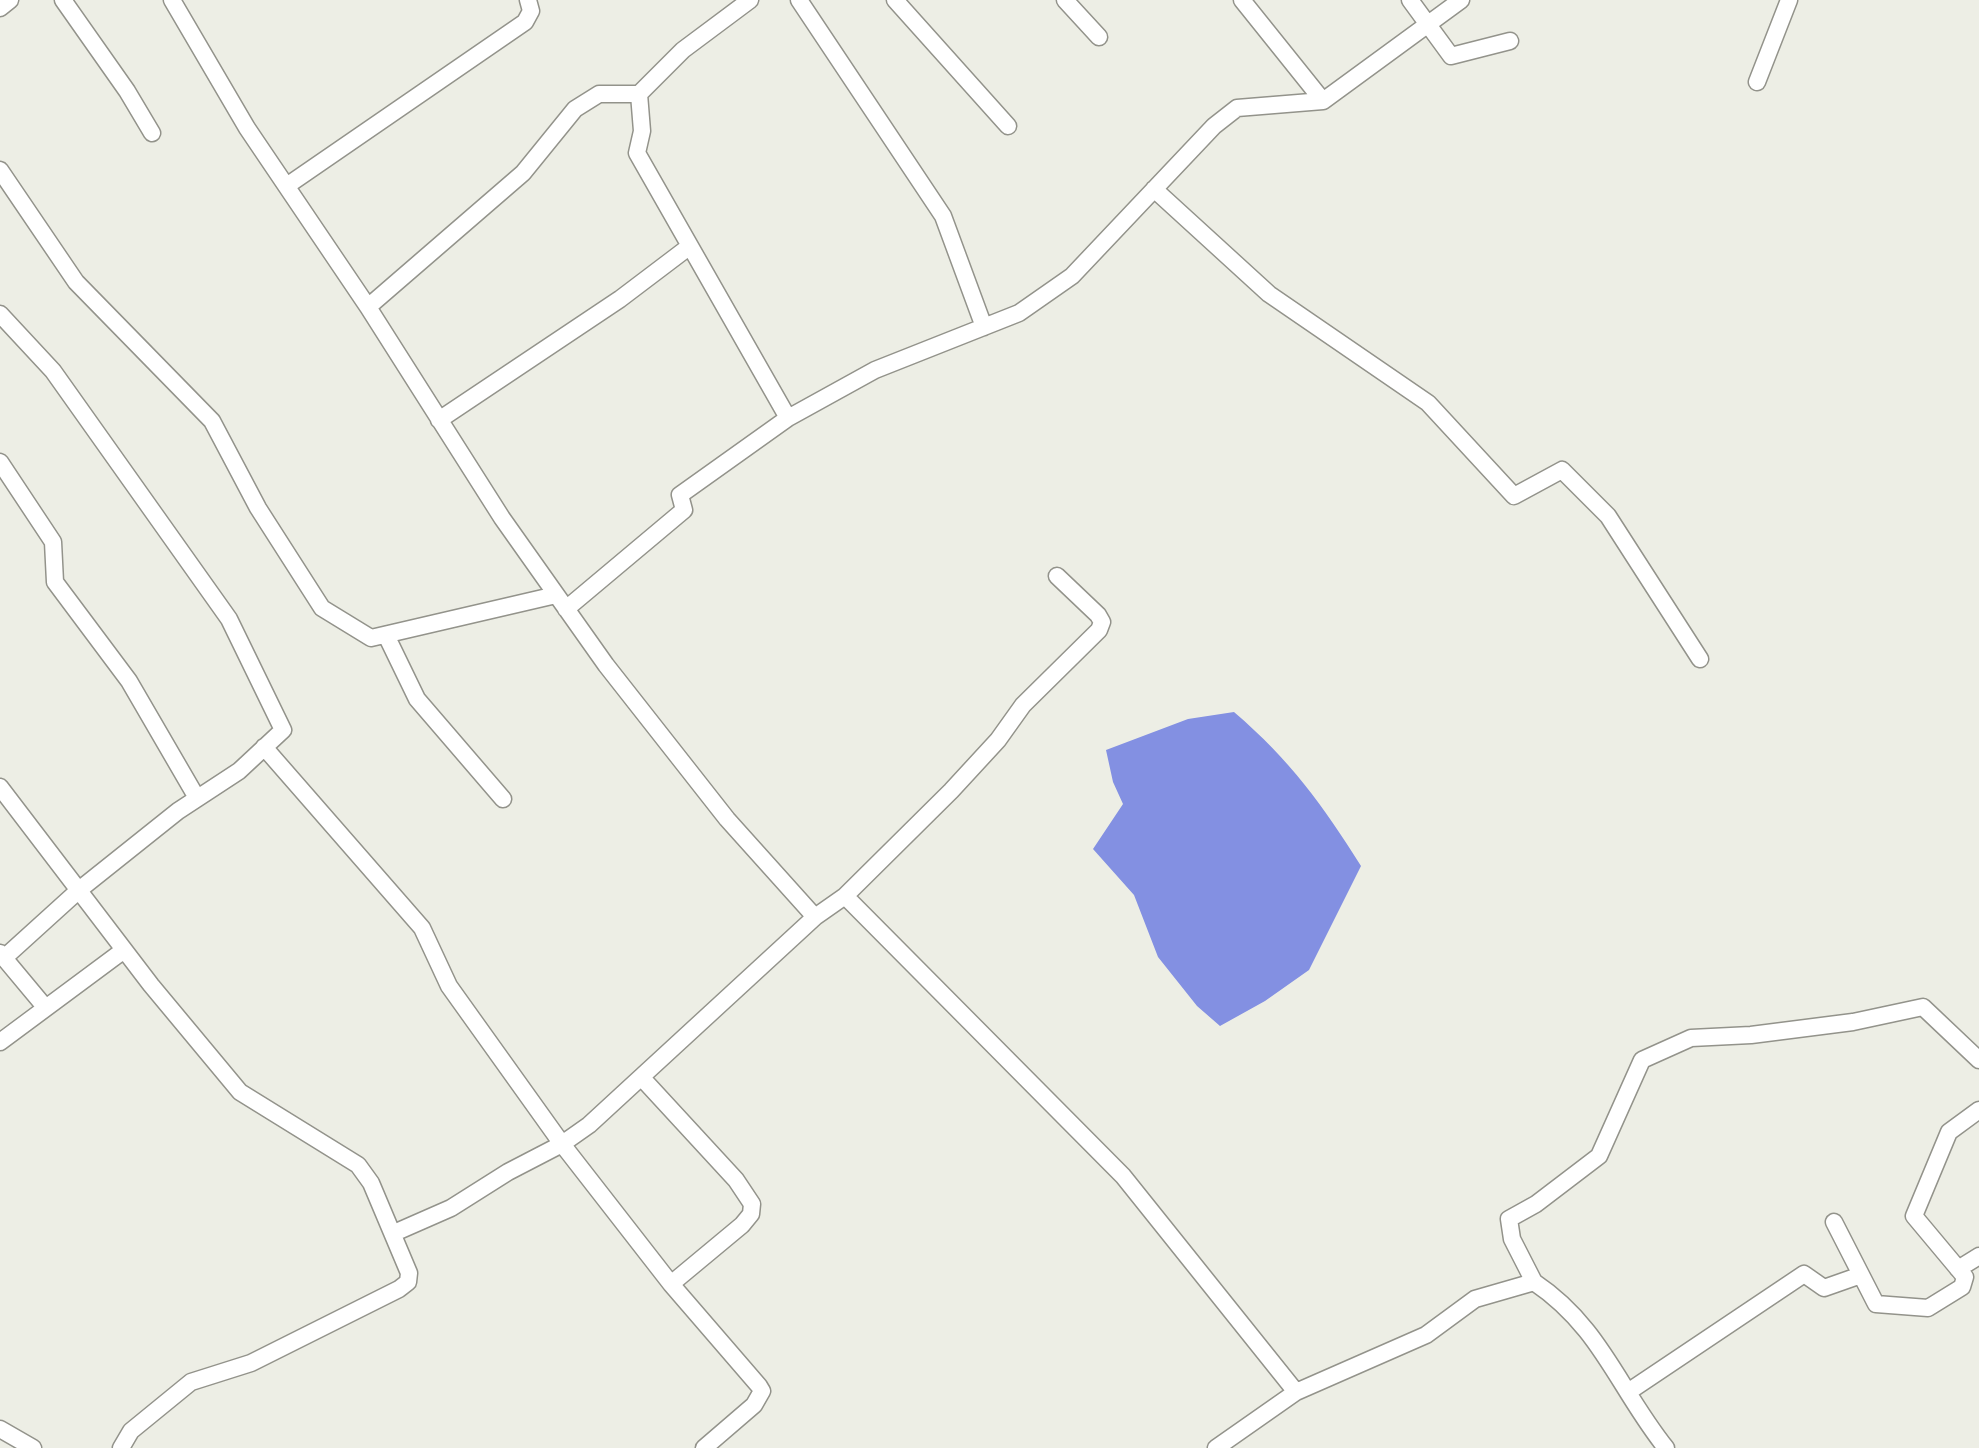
<!DOCTYPE html>
<style>
body{margin:0}
canvas{display:block;background:#edeee5}
</style>
<canvas width="1979" height="1448"></canvas>
<script>
const g = document.querySelector('canvas').getContext('2d');
g.lineJoin = 'round';
function fill(path, color) {
  g.fillStyle = color;
  g.fill(path, 'evenodd');
}
function stroke(path, color, width, dash) {
  g.strokeStyle = color;
  g.lineWidth = width;
  g.lineCap = dash ? 'butt' : 'round';
  g.setLineDash(dash || []);
  g.stroke(path);
}
const water = new Path2D(`
 M1234 712C1291 761 1322 804 1361 866L1309 970 1265 1001 1220 1026 1197 1006 1158 957 1134 895 1093 849 1123 804 1113 782 1106 750 1188 719Z`);
const street = new Path2D(`
 M63 0 127 91 152 133
 M172 0 247 128 368 307 502 518 606 665 727 819 815 917 845 896 1123 1176 1296 1392
 M750 0 683 50 639 94 642 131 637 153 788 418
 M799 0 943 216 984 327
 M895 0 1008 126
 M1065 0 1099 37
 M1242 0 1323 101
 M1410 0 1451 56 1510 41
 M0 8 10 0
 M1757 82 1789 0
 M0 170 76 282 212 421 258 508 322 608 371 638 556 595
 M288 185 525 22 531 11 528 0
 M1154 189 1269 294 1428 403 1514 496 1562 470 1608 516 1700 659
 M368 307 523 173 575 109 599 94H639
 M0 314 53 371 229 619 283 730 239 771 178 811 79 890 4 958
 M439 420 620 299 690 246
 M0 462 53 542 55 582 129 681 197 798
 M566 609 684 510 680 495 788 418 875 370 1019 313 1072 276 1214 126 1237 108 1323 101 1461 0
 M386 635 417 699 503 799
 M264 747 422 928 449 986 562 1144 671 1284 759 1386 762 1391 754 1405 704 1448
 M0 787 151 985 240 1092 358 1165 371 1183 409 1273 408 1282 399 1289 251 1363 191 1382 131 1431 121 1448
 M845 896 951 791 998 740 1023 705 1099 630 1102 622 1098 615 1057 576
 M0 953 45 1007
 M0 1042 124 950
 M642 1078 736 1180 752 1204 751 1214 742 1225 671 1284
 M1834 1222 1876 1304 1928 1308 1962 1287 1965 1277 1914 1216 1949 1132 1979 1110
 M394 1233 451 1208 508 1172 562 1144 589 1125 815 917
 M1958 1269 1979 1256
 M1534 1282C1601 1327 1618 1388 1666 1448
 M1628 1392 1804 1274 1824 1288 1861 1275
 M0 1429 33 1448
 M1216 1448 1296 1392 1426 1335 1475 1299 1534 1282 1512 1239 1509 1219 1536 1204 1599 1156 1642 1060 1691 1038 1751 1035 1853 1022 1923 1007 1979 1060`);
fill(water, '#8390e2');
stroke(street, '#93938b', 19);
stroke(street, '#fff', 16);
</script>
